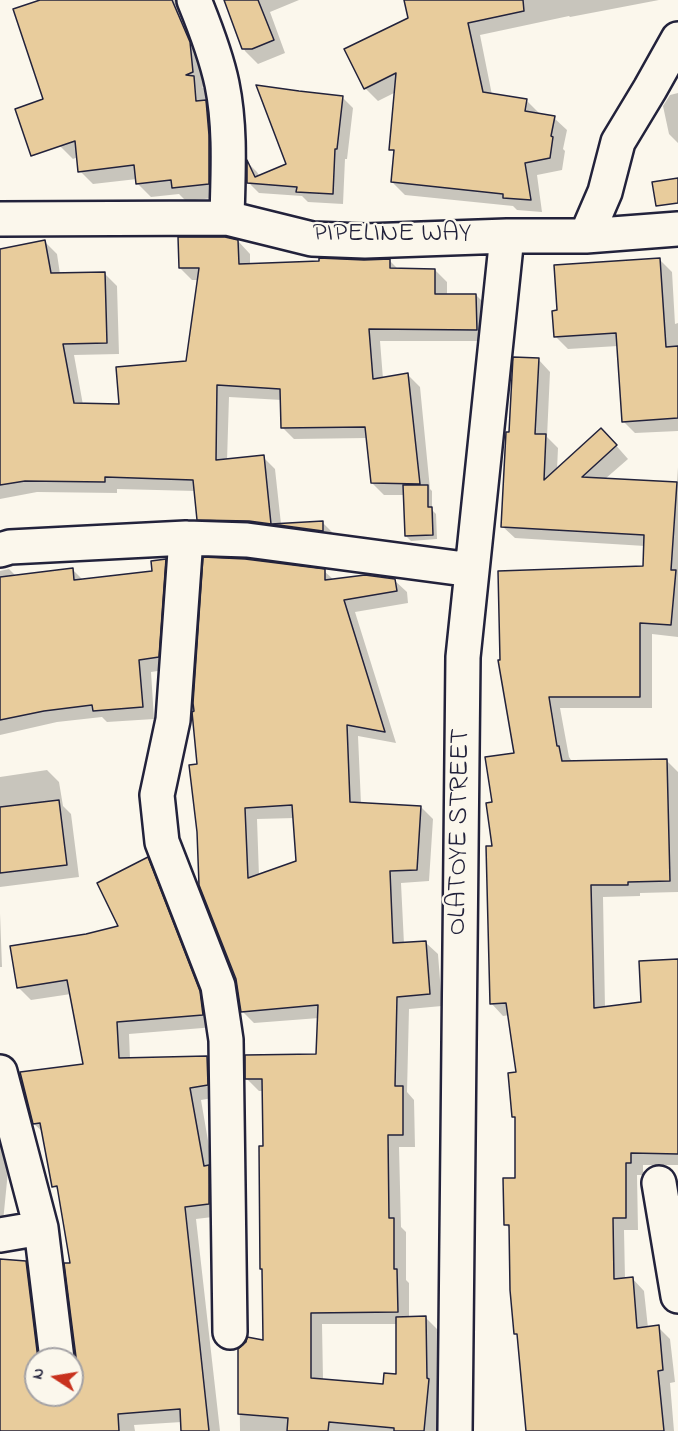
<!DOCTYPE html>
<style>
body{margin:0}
#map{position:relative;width:678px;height:1431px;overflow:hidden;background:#fbf7ec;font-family:"Indie Flower",sans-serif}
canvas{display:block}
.north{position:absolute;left:24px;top:1347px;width:60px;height:60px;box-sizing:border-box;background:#fbf7ec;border:2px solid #a4a2a5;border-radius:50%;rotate:282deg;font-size:16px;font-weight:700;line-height:24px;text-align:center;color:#22223b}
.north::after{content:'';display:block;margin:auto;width:21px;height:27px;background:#c8321e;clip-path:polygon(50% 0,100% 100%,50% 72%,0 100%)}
</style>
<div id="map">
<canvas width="678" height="1431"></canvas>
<div class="north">N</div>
</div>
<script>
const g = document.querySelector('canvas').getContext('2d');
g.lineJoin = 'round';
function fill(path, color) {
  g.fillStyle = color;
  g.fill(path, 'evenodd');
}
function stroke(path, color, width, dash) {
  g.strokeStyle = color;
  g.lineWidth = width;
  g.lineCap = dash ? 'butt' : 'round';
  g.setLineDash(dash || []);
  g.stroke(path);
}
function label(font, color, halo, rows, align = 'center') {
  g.font = font + ' "Indie Flower",sans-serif';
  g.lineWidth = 4.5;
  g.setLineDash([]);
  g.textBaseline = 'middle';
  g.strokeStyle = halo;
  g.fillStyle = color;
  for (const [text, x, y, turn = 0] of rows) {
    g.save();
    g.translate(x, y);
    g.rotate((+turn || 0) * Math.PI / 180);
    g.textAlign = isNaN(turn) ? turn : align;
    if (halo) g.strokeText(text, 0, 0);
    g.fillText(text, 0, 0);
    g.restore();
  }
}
const shadow = new Path2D(`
 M45 0H177L203 57 206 85 202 87 207 91 208 104 218 114 222 197 186 201 179 194 151 197 138 184 137 179 93 184 80 171 78 157 73 159 60 146Z
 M225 0H299L270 12 285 53 258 64 245 51Z
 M405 0H659L570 17 569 16 480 35 492 95 527 101 539 113V115L554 118 567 130 563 149 565 151 562 170 537 175 542 212 517 210 513 206 405 195 392 182 395 153 391 149 396 92 378 101 365 88 409 19Z
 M678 93V143L669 134 663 106 670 95Z
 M342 97 353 108 347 159H345L343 204 308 202 302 196 259 193 248 182V163L257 172 260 177 288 165Z
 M238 241 250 254V265L389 260 399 270H435L447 282V296L476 295 488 307V341H380L383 379 408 375 420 387 430 489 432 491V510L436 514 437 539 411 541 406 536 405 495H384L372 483 368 438 294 439 282 427V400L229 397 227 461 263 457 275 469 281 524 322 522 334 534 335 542 210 531 198 519 196 491 117 489V493L37 492 0 499V250L45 242 57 254 60 274H105L117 286 119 354 74 355 83 405H121L188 362 199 280H192L180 268Z
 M660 260 672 272 675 324 678 323V431L635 433 623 421 618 346 568 349 555 336Z
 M538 359 550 372 547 437 558 448 557 470 613 442 628 459 605 479 677 483 678 467V637L652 634V708H560L569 757 571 760 572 763 666 760 678 772V892L640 893V896L603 897 605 1008 643 1003 678 960V1165H643V1175H637L638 1230H624L625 1279 632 1278 644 1291 648 1328 658 1327 670 1339 675 1382 670 1383 674 1431H527L518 1336 516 1333 510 1229 506 1225 517 1180 516 1120 514 1117 517 1074 510 1015 503 1016 491 1003 494 848 493 803 515 754 500 661 645 568V546L515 538 502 526 510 434Z
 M165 560 177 573 171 669 151 672 154 719 107 722 102 717 57 722 0 735V571L9 569 16 576 72 569 84 581 154 572Z
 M324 571 334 580H394L407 592 408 603 355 612 396 743 358 736 361 804 421 807 433 819 429 881 401 883 404 944 425 942 438 954 442 1006 409 1009 407 1092 414 1100 415 1147H399L401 1227 406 1232V1280L409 1283V1318H426L438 1330V1390L441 1392 437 1431H240L239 1349 264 1341V1271L262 1269 264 1148V1091H259L247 1079 318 1055 319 1018 254 1023 242 1011 199 765ZM295 818 298 862 259 876 257 819ZM322 1324H397L398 1376 384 1386 323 1380Z
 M47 770 59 782 63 806 71 814 79 877 0 887V777Z
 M147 859 160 871 211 1004 215 1027 129 1034 130 1059 207 1058 219 1070V1097L201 1100 221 1216 196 1219 220 1431H183L182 1422 134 1425 135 1431H0V1261L25 1262 38 1274 48 1359H36V1395H72V1372L75 1367 77 1357 72 1265 60 1192 54 1186 44 1133 34 1124 85 1066 71 994 31 1000 19 988 12 947 87 935 120 927Z
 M0 913 2 967H0Z
 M0 1114 10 1151 2 1232 0 1234Z`);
const building = new Path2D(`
 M40 0H172L190 42 193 72 186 75 194 76 196 101 206 100 209 135V184L172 188 171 180 136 184 134 165 78 172 75 141 31 156 15 109 43 99 13 9Z
 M224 0H258L274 40 252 49H242Z
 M404 0H523L524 11 468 23 483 92 527 99 525 111 555 116 551 136 553 137 550 158 525 163 531 200 503 198V194L391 182 394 150H389L396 73 364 89 344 49 408 18Z
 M256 85 299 91 343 96 337 149H335L333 194 296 192 297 187 247 183V160L255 177 286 164Z
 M678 178V203L656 206 652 182Z
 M178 237H225L238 240 239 264 319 261V258L364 260 390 259V268L435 269V294H476L477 330 369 329 373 379 408 373 420 484 371 483 365 427 281 428 280 389 217 385 216 460 264 455 271 524 323 521V531L249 521 197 520 193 480 105 477V482L25 481 0 485V249L45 240 51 273 105 272 107 343 63 344 74 403 119 404 116 367 186 361 199 268H179Z
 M660 258 666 347 678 346V418L622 422 616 333 554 337 552 311 557 310 554 265Z
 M513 357 539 358 535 434H546L544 480 601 428 617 445 582 477 677 482 671 570H676L671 625 640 623V697H549L557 746H559L562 761 667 759 670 881 628 882V885H591L594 1008 641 1002 639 961 678 959V1154L631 1153V1163H626V1218H613L614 1279 633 1277 637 1328 659 1325 663 1370 658 1371 664 1431H526L517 1334H514L510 1290 509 1225H504L503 1178H515V1117H512L508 1073 516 1072 506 1003 490 1004 486 846H492L486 803 492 802 485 757 514 753 498 660H500L498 571 643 566 644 535 501 527 506 432H509Z
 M403 485H428V507H432L433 535 405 536Z
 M203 557 245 559 325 569V580L365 575 395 579 397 591 344 600 385 732 347 725 350 802 421 806 417 870 390 871 393 943 426 941 430 994 397 997 395 1086H403V1135H388L389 1218H394V1269H397L398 1312 311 1313V1378L383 1384 384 1373 396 1374V1317L426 1316 427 1378 429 1379 424 1431H394V1428L329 1422 328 1431H287L288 1418 238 1414V1349L246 1342 247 1337 263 1340 262 1269H260L259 1146H263L262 1079H245V1055L316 1054 318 1005 241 1012 236 979 199 885 197 832 189 765 197 764 192 712 194 711 193 703ZM292 805 296 861 248 878 245 808Z
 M166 559 159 657 139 660 143 707 93 711 92 705 44 711 0 720V577L73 568 74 580 152 571 151 561Z
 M59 800 67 865 0 873V807Z
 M148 857 200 991 203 1015 117 1022 119 1058 207 1056 208 1085 190 1088 204 1166 209 1165V1204L185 1207 209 1431H181L180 1409 118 1414 119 1431H0V1259L26 1261 38 1359H36V1395H72V1369L74 1366 76 1357 64 1263H70L57 1186 52 1187 40 1123 33 1124 20 1072 83 1064 67 980 17 988 10 946 86 934 118 926 97 883Z`);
const minor = new Path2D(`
 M194 0C205 27 216 55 222 84 231 128 228 174 227 218
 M0 219 227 218 312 239 365 241 507 236H586L678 229
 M586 236 605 192 618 142 650 89 678 39
 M186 538 173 720 157 795 162 842 218 986 226 1040 230 1332
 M0 550 10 547 186 538 247 540 472 570
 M0 1072 41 1228 57 1359
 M659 1183 678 1296
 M0 1235 41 1228
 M455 1431 463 657 507 236`);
const streetNames = [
 ["PIPELINE WAY",392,236],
 ["OLATOYE STREET",461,832,-89]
];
fill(shadow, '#0003');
fill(building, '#e8cc9c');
stroke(building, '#22223b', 1.5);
stroke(minor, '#22223b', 38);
stroke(minor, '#fbf7ec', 33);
label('27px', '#22223b', '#fbf7ec', streetNames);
</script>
